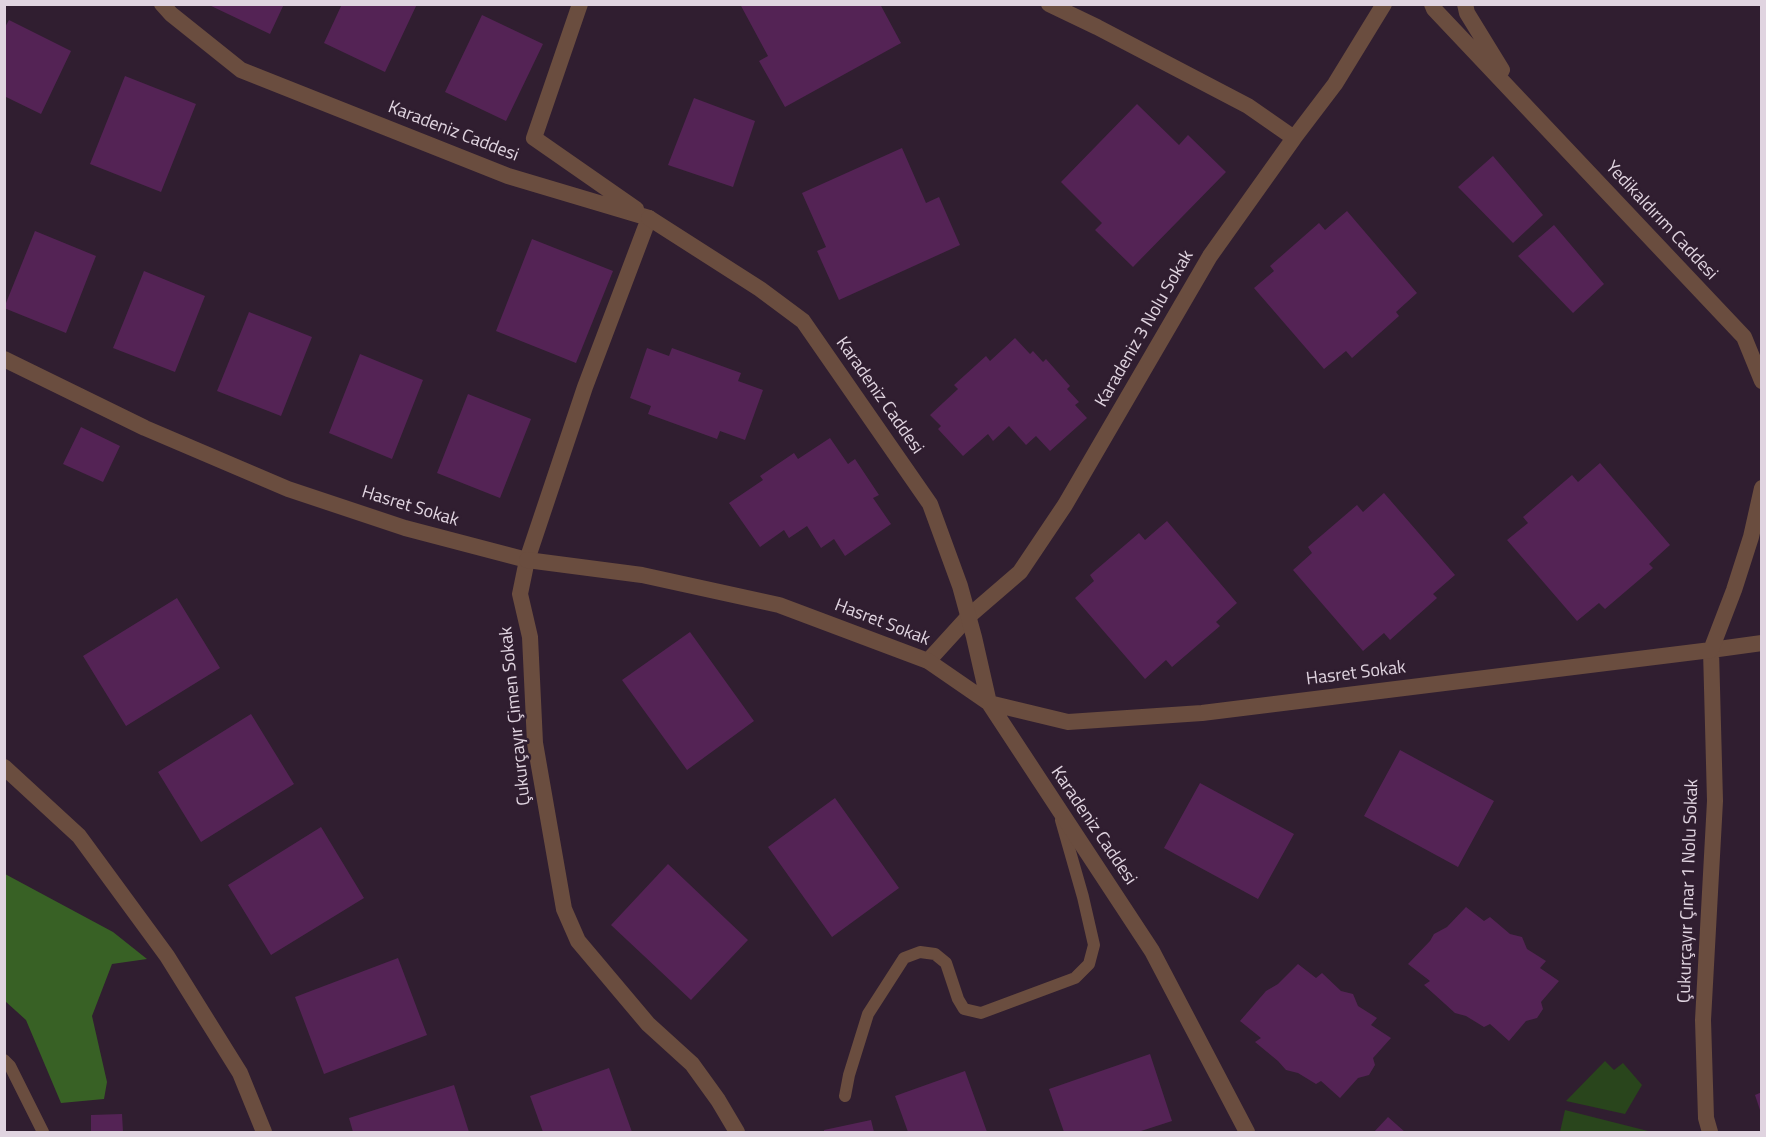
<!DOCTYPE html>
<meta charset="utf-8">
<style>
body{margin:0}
#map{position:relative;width:1766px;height:1137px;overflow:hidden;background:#301e30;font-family:"Titillium Web",sans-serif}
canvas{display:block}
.frame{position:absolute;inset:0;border:6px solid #e0d4e0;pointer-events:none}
</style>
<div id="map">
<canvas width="1766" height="1137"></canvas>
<div class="frame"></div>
</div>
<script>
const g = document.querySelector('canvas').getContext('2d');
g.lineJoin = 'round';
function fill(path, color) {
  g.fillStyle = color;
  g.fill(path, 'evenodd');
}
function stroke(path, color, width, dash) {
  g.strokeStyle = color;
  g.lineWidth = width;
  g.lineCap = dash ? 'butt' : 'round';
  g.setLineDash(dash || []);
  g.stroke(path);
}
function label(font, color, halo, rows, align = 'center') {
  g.font = font + ' "Titillium Web",sans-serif';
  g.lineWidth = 5;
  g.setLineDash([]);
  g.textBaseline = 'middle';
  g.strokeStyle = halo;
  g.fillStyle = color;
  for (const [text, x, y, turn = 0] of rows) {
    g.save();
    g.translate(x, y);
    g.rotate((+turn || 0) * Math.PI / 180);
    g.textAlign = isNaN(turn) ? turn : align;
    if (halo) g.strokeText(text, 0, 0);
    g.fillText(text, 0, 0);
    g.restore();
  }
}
const green = new Path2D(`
 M1605 1061 1614 1070 1623 1063 1642 1085 1625 1114 1566 1101Z
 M1565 1110 1648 1131 1647 1132H1560Z`);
const forest = new Path2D(`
 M5 874 113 932 147 959 112 964 92 1016 107 1082 104 1099 61 1103 26 1020 5 1001Z`);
const building = new Path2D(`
 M207 4H284L270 34Z
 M342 4H417L385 72 324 43Z
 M740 4H880L901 43 785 107 759 61 768 56Z
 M482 15 543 44 506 121 445 92Z
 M9 20 71 51 41 114 4 96V29Z
 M125 76 196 104 161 192 90 164Z
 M694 98 755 121 733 187 668 165Z
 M1137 104 1179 145 1188 135 1226 172 1133 267 1095 230 1102 223 1061 182Z
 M902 148 926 203 939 197 960 245 839 300 817 251 826 247 802 193Z
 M1493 156 1543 215 1513 243 1458 187Z
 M1347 211 1417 293 1396 312 1399 316 1352 358 1346 351 1324 369 1254 288 1274 271 1270 266 1319 223 1325 230Z
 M1554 225 1604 284 1573 313 1518 256Z
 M35 231 96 256 66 333 4 308Z
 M532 239 613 271 576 363 496 331Z
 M144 271 205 296 175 372 113 348Z
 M249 312 312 337 281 416 217 391Z
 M1015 338 1030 354 1033 351 1043 362 1046 359 1070 386 1067 389 1079 402 1075 405 1087 418 1050 451 1036 436 1026 445 1009 426 993 441 988 434 963 456 938 429 941 426 930 415 958 389 954 385 986 356 990 361Z
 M647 348 669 356 672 348 741 373 738 381 763 390 745 440 720 431 717 439 648 414 651 406 630 398Z
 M360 354 423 380 392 459 329 433Z
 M468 394 531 419 500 498 437 473Z
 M81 427 120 446 103 482 63 464Z
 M830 438 848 464 855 459 879 495 873 498 891 524 845 556 834 539 821 548 807 526 789 538 784 530 760 547 729 503 763 480 760 476 794 453 798 459Z
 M1600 463 1670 545 1649 564 1653 568 1605 609 1599 603 1577 621 1507 540 1528 523 1523 517 1572 475 1578 482Z
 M1384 493 1455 575 1433 594 1437 598 1390 640 1384 633 1363 651 1293 570 1312 553 1308 547 1357 505 1363 512Z
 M1167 521 1237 603 1216 622 1220 626 1172 667 1166 660 1145 679 1075 598 1094 581 1090 575 1139 533 1145 540Z
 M177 598 220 668 126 726 83 656Z
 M690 632 754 721 687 770 622 680Z
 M251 714 294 784 201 842 158 772Z
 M1400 750 1494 801 1458 867 1364 816Z
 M1200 783 1294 834 1258 899 1164 848Z
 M835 798 899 888 832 937 768 847Z
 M321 827 364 898 271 955 228 885Z
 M668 864 748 940 691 1000 611 925Z
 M1466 907 1484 921 1490 917 1510 934 1522 937 1527 949 1546 961 1540 968 1559 981 1541 1002 1543 1009 1537 1018 1526 1021 1509 1041 1490 1024 1484 1027 1466 1016 1455 1013 1424 985 1430 981 1408 964 1430 941 1434 934 1447 927Z
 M398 958 427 1035 324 1074 295 997Z
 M1298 964 1316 978 1322 973 1341 991 1353 994 1358 1006 1377 1018 1371 1025 1391 1038 1373 1058 1375 1065 1369 1075 1358 1078 1340 1098 1321 1081 1316 1084 1298 1073 1286 1070 1278 1061 1255 1042 1261 1038 1240 1021 1266 991 1278 984Z
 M1150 1054 1172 1121 1138 1132H1064L1049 1089Z
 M609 1068 632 1132H543L530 1096Z
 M965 1071 987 1132H908L895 1096Z
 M454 1085 469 1132H353L349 1118Z
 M1762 1092V1113H1761L1755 1095Z
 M122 1114 123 1132H91V1115Z
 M1388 1117 1405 1132H1374Z
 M871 1120 874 1132H824V1130Z`);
const service = new Path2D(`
 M4 1060 10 1066 43 1132
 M845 1096 849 1075 868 1014 904 958 920 952 935 954 946 963 958 999 964 1009 981 1013 1075 978 1089 964 1094 945 1083 897 1061 820`);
const minor = new Path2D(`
 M162 4 171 14 241 70 508 176 649 218
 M580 4 534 138 636 209
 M1049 4 1097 27 1248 106 1294 138
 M649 218 585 387 527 560 520 594 530 637 535 743 564 909 578 941 648 1024 692 1064 718 1100 737 1132
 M4 359 145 428 288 489 405 528 527 560
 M928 661 969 616 1020 572 1065 505 1210 256 1294 138 1335 84 1384 4
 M1710 1132 1706 1118 1703 1020 1715 801 1711 650 1762 643`);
const tertiary = new Path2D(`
 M1432 4 1434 9 1744 337 1762 381
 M1465 4 1467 13 1502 70
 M649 218 760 289 803 321 930 504 960 586 974 637 989 703 1152 951 1247 1132
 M527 560 642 575 779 605 928 661 989 703 1068 722 1202 713 1711 650 1734 590 1751 537 1762 488
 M4 767 79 836 167 956 240 1073 264 1132`);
const streetNames = [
 ["Karadeniz Caddesi",453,132,21],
 ["Yedikaldırım Caddesi",1661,221,47],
 ["Karadeniz 3 Nolu Sokak",1145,329,-60],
 ["Karadeniz Caddesi",879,396,55],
 ["Hasret Sokak",410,507,17],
 ["Hasret Sokak",882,623,21],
 ["Hasret Sokak",1356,674,-7],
 ["Çukurçayır Çimen Sokak",516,716,-96],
 ["Karadeniz Caddesi",1093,826,56],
 ["Çukurçayır Çınar 1 Nolu Sokak",1689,891,-88]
];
fill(green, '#29451c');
fill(forest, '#386125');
fill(building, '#542355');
stroke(service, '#6a4d3f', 12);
stroke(minor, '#6a4d3f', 16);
stroke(tertiary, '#6a4d3f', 16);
label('18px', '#e0d4e0', '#301e30', streetNames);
</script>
